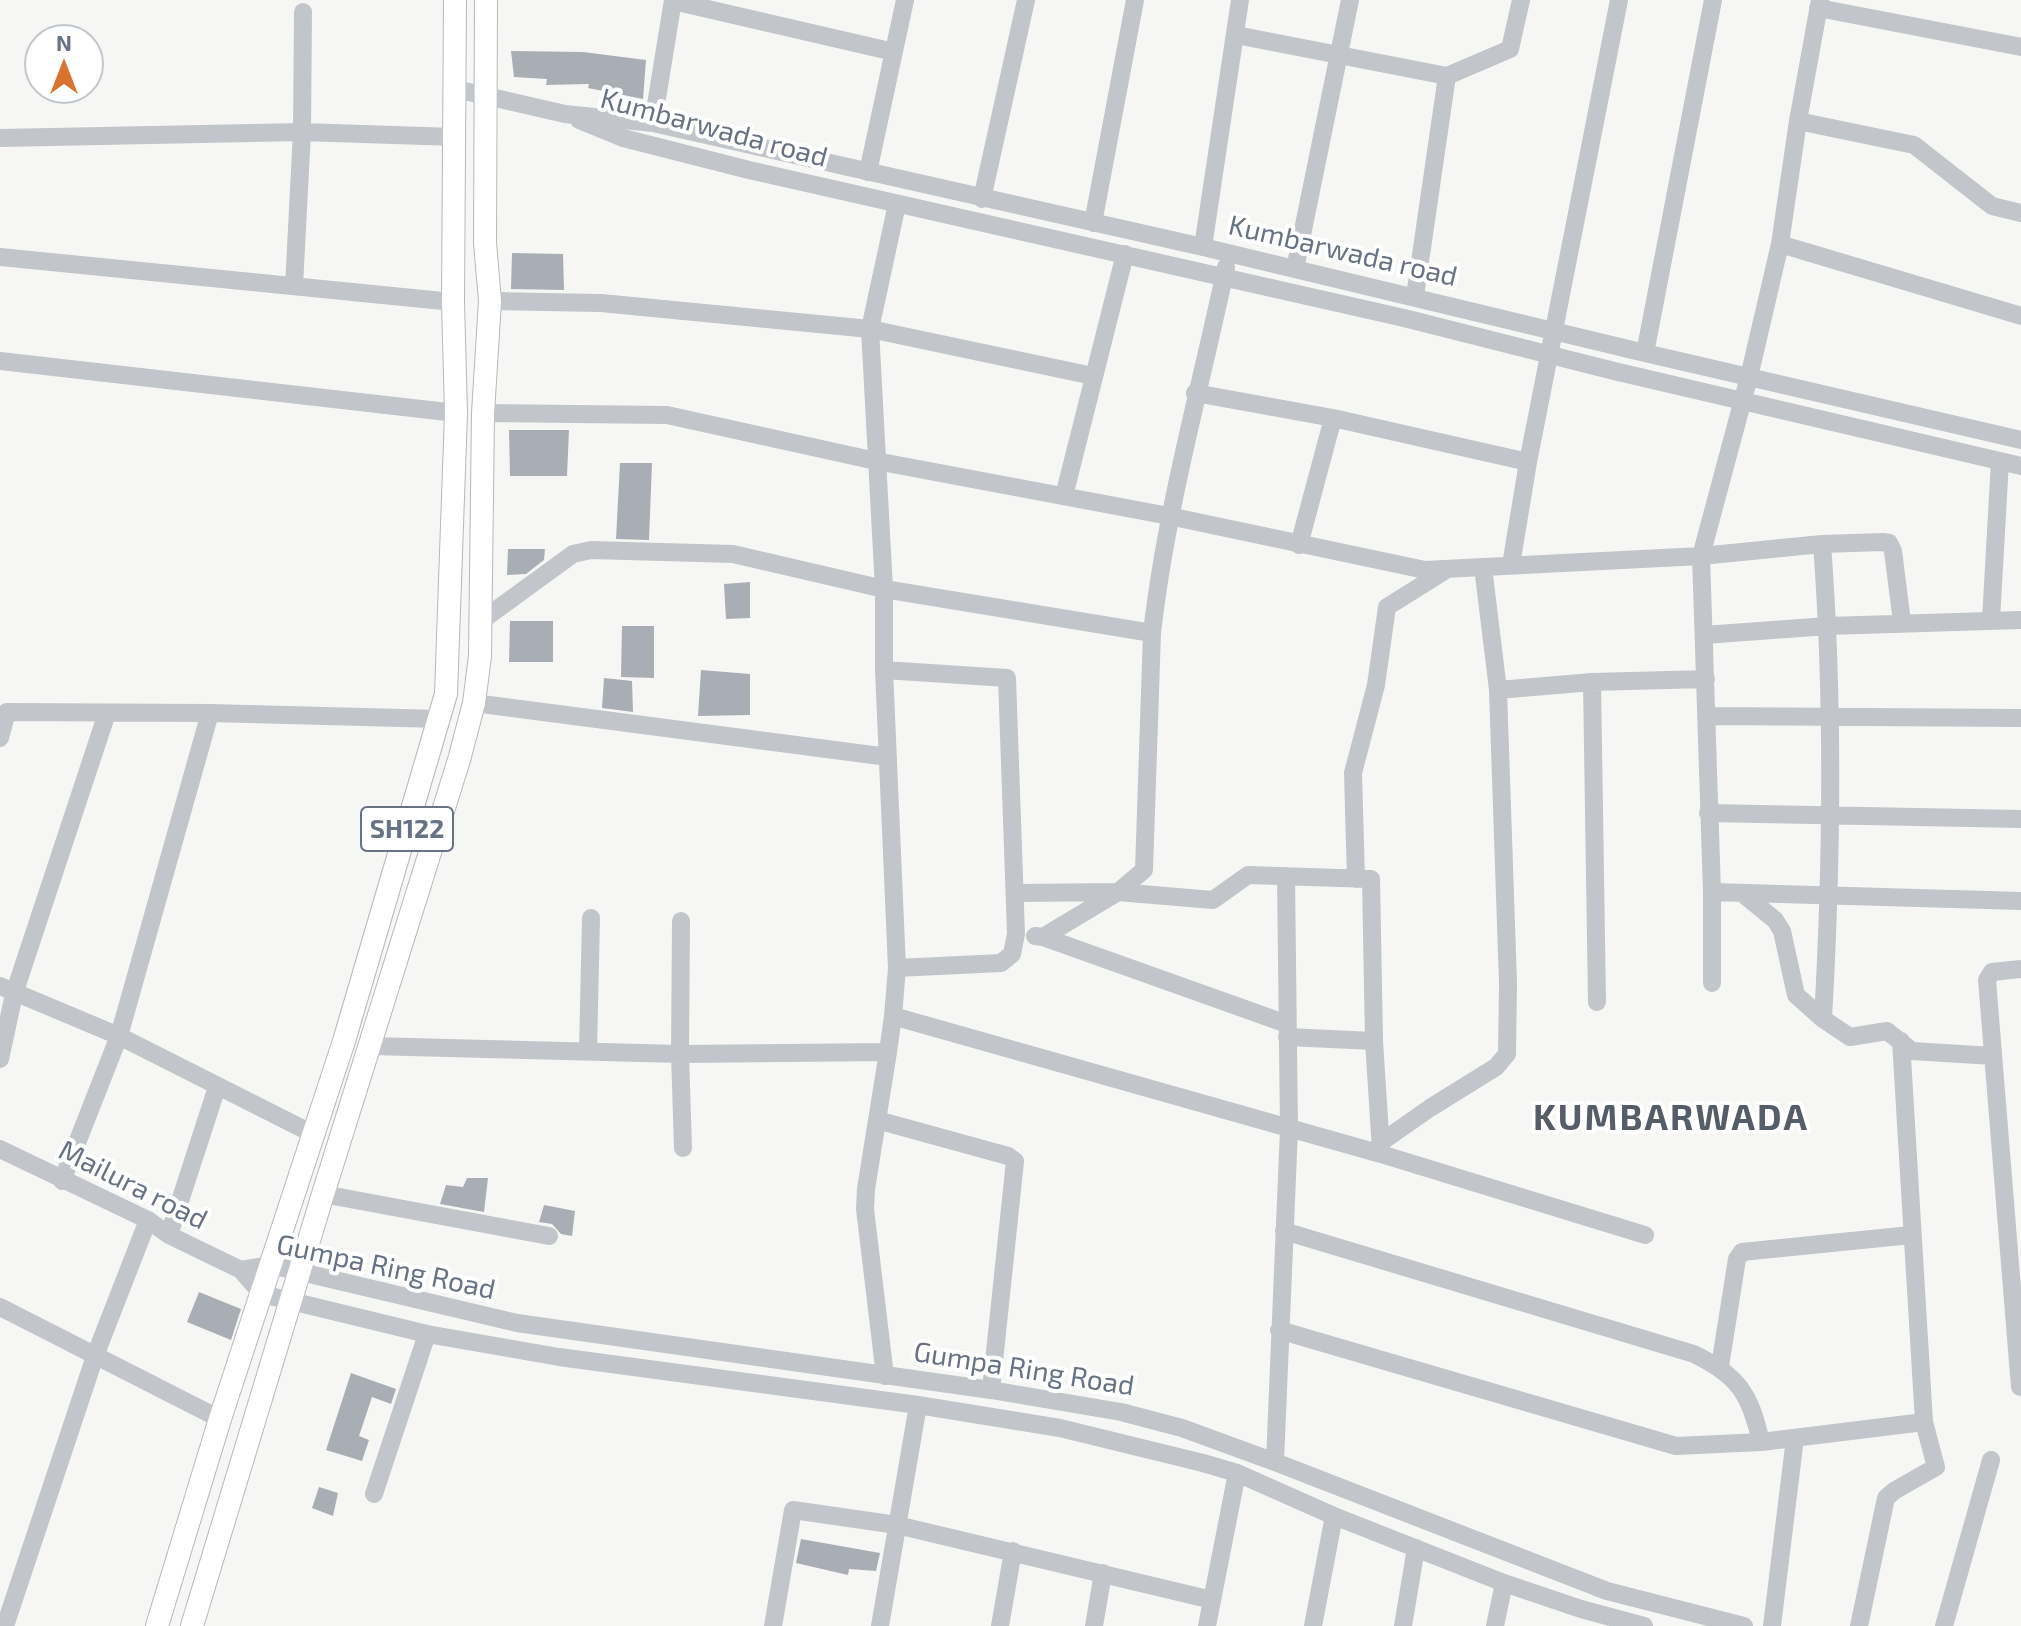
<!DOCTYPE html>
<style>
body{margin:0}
#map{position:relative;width:2021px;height:1626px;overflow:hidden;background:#f6f7f4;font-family:"Exo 2",sans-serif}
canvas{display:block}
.north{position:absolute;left:24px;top:24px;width:80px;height:80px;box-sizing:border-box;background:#fff;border:2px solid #c2c7cd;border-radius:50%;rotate:0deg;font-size:22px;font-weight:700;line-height:32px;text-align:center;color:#677283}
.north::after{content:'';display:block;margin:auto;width:28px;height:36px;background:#db7430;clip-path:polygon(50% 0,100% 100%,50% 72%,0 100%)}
</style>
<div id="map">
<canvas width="2021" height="1626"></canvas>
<div class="north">N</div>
</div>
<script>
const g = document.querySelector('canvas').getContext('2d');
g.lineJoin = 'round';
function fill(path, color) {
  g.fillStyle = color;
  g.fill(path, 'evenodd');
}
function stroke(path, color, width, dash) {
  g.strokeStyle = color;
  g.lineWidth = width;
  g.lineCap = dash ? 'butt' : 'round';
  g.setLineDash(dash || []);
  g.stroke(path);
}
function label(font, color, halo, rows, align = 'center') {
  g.font = font + ' "Exo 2",sans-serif';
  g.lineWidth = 8;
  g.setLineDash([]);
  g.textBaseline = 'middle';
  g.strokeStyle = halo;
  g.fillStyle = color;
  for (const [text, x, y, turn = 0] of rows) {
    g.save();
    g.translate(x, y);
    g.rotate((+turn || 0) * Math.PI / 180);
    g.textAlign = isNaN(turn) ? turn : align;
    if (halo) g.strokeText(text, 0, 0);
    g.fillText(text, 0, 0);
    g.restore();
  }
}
const building = new Path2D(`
 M511 51 583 52 646 60 643 99 588 88 589 84 546 85 547 79 514 77Z
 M512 253 563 254 564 290 511 289Z
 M509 430H569L567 476H510Z
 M620 463H652L649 540 616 539Z
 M508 549H545L544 560 526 574 507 575Z
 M750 582V618L726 619 724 584Z
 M510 621H553V662H509Z
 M622 626H654V678L621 677Z
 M701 670 750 674V715L698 716Z
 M604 678 632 681 633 712 602 708Z
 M467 1178H488L484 1212 440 1204 446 1185 463 1187Z
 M544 1205 575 1211 572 1236 561 1234 552 1224 539 1222Z
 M199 1292 241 1309 231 1340 187 1322Z
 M351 1373 396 1389 391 1404 372 1397 359 1436 369 1440 362 1461 326 1450Z
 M319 1487 338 1493 333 1516 312 1508Z
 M801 1539 880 1553 876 1571 849 1569 848 1575 796 1563Z`);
const minor = new Path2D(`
 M673 1 894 52
 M1818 8 2021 47
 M1236 35 1447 76
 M456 89 565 114 653 123 1203 247 1645 353 2021 440
 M579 120 623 138 749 170 1404 318 1614 371 2021 466
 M1798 121 1914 145 1992 206 2021 213
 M653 123 673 0
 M0 138 302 132 455 137
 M868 172 905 0
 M982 199 1026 0
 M1093 223 1135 0
 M1780 244 2021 316
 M1203 247 1240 0
 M0 257 453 302
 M1295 269 1350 0
 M294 286 302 132 303 12
 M1415 296 1447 76 1510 49 1521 0
 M490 301 601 303 870 329 897 204
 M1645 353 1713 0
 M0 361 456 413
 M1093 376 870 329 884 589V670L897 968 893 1016 1381 1154 1645 1235
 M1195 393 1333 418 1528 462
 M483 413 667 415 876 461 1169 516 1425 570 1701 556 1822 544 1883 542 1889 543 1893 551 1902 622
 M1064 496 1125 254
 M1822 544C1834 703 1832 860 1823 1019
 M1299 545 1333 418
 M1511 565 1528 462 1619 0
 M1991 620 2000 461
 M481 621 573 554 591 550 733 554 884 589 1152 633
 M1704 635 1828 626 2021 620
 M884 670 1007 678 1016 934 1012 954 1001 963 897 968
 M1592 682 1597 1002
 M1498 690 1592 682 1706 679
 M474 703 888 757
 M1706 716 2021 718
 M0 738 7 712 210 713 440 719
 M1708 813 2021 819
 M1356 879 1353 773 1376 685 1387 607 1446 570
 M1712 892 2021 901
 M1016 893 1118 892 1213 900 1248 875 1371 879 1374 1041 1381 1150
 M1742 893 1775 920 1782 931 1796 995 1823 1019 1850 1037 1887 1031 1912 1051 1993 1056
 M681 921 680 1054 683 1148
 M1035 936 1043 937 1287 1024
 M1043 937 1118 892 1144 870 1152 633C1166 509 1200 390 1226 267
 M1712 983V892L1701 556 1749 377 1780 244 1798 121 1820 0
 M0 986 119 1036 313 1134
 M1287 1037 1374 1041
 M371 1046 680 1054 888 1052 893 1016
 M588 1051 591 918
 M0 1059 14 994 107 713
 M877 1120 1008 1156 1015 1161 991 1390
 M1380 1143 1430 1108 1496 1067 1507 1054 1508 983 1498 690 1483 567
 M0 1149 148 1220 169 1235 241 1270 262 1294 427 1334 559 1357 918 1405 1060 1428 1203 1463 1237 1473 1334 1516 1504 1583 1581 1609 1644 1626
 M62 1181 119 1036 210 713
 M323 1194 549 1236
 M1284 1231 1694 1354C1739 1376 1750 1394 1761 1442
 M169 1235 217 1087
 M241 1270 271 1265 517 1323 991 1390 1121 1412 1182 1428 1275 1462 1607 1591 1744 1626
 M0 1307 220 1419
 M1279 1330 1676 1446 1761 1442 1924 1422
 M1720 1366 1737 1259 1742 1252 1911 1235
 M885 1376 865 1209 866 1189 888 1052
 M2020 1387 1987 980 1992 972 2021 969
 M1275 1462 1289 1129 1286 876
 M374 1494 427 1334
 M5 1626 95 1356 148 1220
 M773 1626 793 1510 897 1525 1212 1600
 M880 1626 918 1405
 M1000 1626 1013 1551
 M1094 1626 1103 1573
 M1207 1626 1237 1473
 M1313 1626 1334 1516
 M1403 1626 1416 1548
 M1495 1626 1504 1583
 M1772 1626 1795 1438
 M1859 1626 1886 1498 1894 1491 1936 1467 1924 1422 1901 1041
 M1944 1626 1991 1460`);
const major = new Path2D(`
 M157 1626 220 1419 344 1041 446 694 456 413 453 302 455 0
 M192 1626 323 1194 459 760 474 703 480 656 483 413 490 301 485 243 486 0`);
const shields = [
 [407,829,92]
];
const shieldNames = [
 ["SH122",407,829]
];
const streetNames = [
 ["Kumbarwada road",714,128,15],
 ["Kumbarwada road",1343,251,13],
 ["Mailura road",133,1185,27],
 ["Gumpa Ring Road",386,1267,12],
 ["Gumpa Ring Road",1024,1369,9]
];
const districtNames = [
 ["KUMBARWADA",1671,1118]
];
fill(building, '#a9aeb5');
stroke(major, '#b5b8bd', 24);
stroke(minor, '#c2c5c9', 18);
stroke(major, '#fff', 22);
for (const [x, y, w] of shields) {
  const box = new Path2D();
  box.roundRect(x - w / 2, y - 22, w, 44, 6);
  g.fillStyle = '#fff';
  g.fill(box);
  stroke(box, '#677283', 2);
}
label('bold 26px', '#677283', null, shieldNames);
label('28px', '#677283', '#fff', streetNames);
g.letterSpacing = '2px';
label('bold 36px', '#555d69', '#fff', districtNames);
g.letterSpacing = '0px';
</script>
